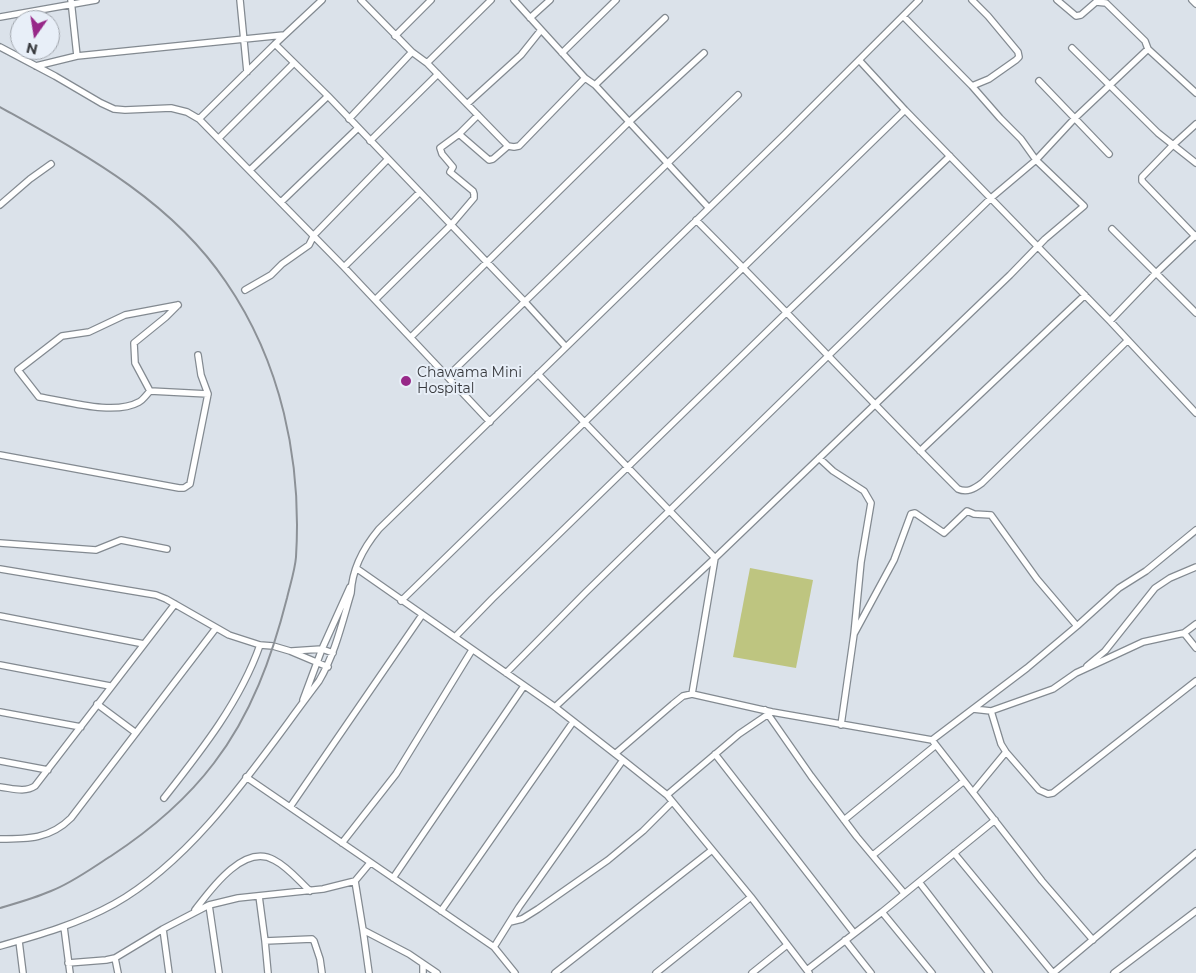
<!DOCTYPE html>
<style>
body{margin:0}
#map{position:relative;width:1196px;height:973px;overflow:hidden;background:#dbe2ea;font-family:Montserrat,sans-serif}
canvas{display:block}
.north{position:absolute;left:10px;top:10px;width:50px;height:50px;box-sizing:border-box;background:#e8eff8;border:1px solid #a1a6ad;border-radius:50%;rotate:193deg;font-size:14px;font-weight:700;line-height:20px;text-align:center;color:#37393d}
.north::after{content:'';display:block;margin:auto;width:18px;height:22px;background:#972888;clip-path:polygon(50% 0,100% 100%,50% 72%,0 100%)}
</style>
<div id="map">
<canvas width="1196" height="973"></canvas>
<div class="north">N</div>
</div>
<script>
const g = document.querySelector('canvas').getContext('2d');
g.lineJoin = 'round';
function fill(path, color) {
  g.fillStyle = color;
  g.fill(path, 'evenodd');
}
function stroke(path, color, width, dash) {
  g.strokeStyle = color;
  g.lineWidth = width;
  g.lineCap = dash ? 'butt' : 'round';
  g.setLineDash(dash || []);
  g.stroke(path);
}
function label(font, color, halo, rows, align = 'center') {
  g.font = font + ' Montserrat,sans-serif';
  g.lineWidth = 4;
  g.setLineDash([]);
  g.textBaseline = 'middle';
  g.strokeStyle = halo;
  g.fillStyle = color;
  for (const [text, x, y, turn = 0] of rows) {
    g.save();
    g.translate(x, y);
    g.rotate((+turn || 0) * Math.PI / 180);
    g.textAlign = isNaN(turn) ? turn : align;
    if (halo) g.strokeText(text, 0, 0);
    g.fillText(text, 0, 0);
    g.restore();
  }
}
const green = new Path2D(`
 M750 568 813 580 796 668 733 657Z`);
const minor = new Path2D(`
 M71 0 77 56
 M240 0 247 72
 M361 0 412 52 427 63 508 146 514 147 519 146 585 78
 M514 0 585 78 595 85 708 207
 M972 0 988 16 1018 52 1019 57 1016 60 989 79 972 86
 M1057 0 1076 16 1081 15 1096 2 1106 3 1145 41 1148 49 1196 93
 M1192 0 1196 4
 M0 17 96 0
 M530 18 550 0
 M395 36 431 0
 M275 44 322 0
 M0 47 55 76 101 103 114 109 125 110 171 108 187 112 199 119 344 267 490 422
 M1072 48 1158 133 1196 163
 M562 53 616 0
 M859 60 905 110 1110 321 1196 413
 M427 63 491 0
 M36 66 77 56 284 35
 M1039 81 1109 154
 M595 85 665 18
 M467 104 521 55 541 30
 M199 119 275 44 328 96 525 302 566 347
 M349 119 412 52
 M1196 124 1173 145 1142 177V181L1196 237
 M459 134 489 160 493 159 508 146
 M219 138 294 63
 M370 141 438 74
 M250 170 328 96
 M281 202 358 128
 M0 205 30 179 51 164
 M696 220C784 308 869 400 958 489 967 493 974 489 982 483L1127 341
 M1196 235 1156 273 1196 313
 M344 267 420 192
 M245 290 271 275 282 264 309 245 314 235 388 159
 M375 300 451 225 474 198V194L473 191 450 172 453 167 442 154 440 148 459 134 478 115
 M178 305 125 315 89 332 62 336 18 370 39 397C66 401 114 416 139 402 143 400 147 394 150 391L208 394
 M1110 321 1156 273 1112 229
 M411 337 629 122 704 53
 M538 374 715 558 692 694
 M448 376 738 95
 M150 391 135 363 134 343 166 317 178 305
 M920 451 1085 295
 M0 455 179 488H184L190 484 208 394 201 375 198 355
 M819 458 833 471 864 491 871 503 861 562 854 634 841 725
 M0 543 96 550 121 540 167 549
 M356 568 555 707 623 760 667 795 751 897 809 973
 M0 569 156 595 166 599 229 635 260 645 273 646 290 651 328 667
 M401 601 905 110
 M0 616 144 644
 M1184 633 1196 648
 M854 634 894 560 911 514 915 513 944 533 967 511 974 514 991 515 1037 579 1077 626
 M455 637 492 599 786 313 950 156
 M292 651 322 649 333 653
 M0 665 110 686
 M1087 666 1105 651 1155 588 1170 578 1196 567
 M506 673 585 593 828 356 991 198 1036 160 1075 118 1148 49
 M303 700 322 649 350 587
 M97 704 136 733
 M555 707 715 558 1010 275 1045 239 1084 206 1036 160 1021 139 1000 118 972 86 903 16
 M973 709 991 711 1053 689 1076 673 1115 655 1143 642 1184 633 1196 624
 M765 710 811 776 857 837 904 893
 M991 711 1001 744 1006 752 1039 790 1048 794 1053 793 1196 681
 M0 712 81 727
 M932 740 1042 881 1093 940
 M616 753 673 704 683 696 692 694 772 712 932 740 1027 668 1077 626 1119 588 1146 571 1196 530
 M715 754 854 933
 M0 761 48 770
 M246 777 494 947 515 973
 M0 787C11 788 25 793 35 786L175 604
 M973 792 1006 752
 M667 795 739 734 767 715
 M164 798C201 751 240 702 260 645
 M290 807 422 615
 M844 820 936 745
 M0 839C28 839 50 839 71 818L216 628
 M342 843 396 774 472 650
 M954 853 1053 973
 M873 855 964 781
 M370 863 355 881 363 930 409 954 437 973
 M393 878 524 686
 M919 882 989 973
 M259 896 265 941 312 939 314 941 320 959 322 973
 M209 905 219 973
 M195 910C211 889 244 843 274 860 288 867 299 881 310 891
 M441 911 573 722
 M882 912 932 973
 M510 922 522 919 538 909 608 860 643 831 672 802
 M64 927 70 973
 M163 929 169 973
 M363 930 369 973
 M845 940 871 973
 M19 941 23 973
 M265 941 268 973
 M0 946C39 935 78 924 114 904 199 856 261 757 319 681 335 654 342 623 351 593 352 569 364 547 379 529L784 135 919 0
 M494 947 519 907 623 760
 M115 958 118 973
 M68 963 106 960 115 958 163 929 209 905 238 898 323 889 355 881
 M423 964V973
 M807 970 882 912 995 820
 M555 973 712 850
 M656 973 751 897
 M752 973 787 945
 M1053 973 1196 853
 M1114 973 1196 911`);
const rail = new Path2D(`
 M0 107C84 154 171 200 226 282 281 362 302 460 296 557 295 570 290 585 287 598 272 657 251 715 214 763 186 800 149 831 111 856 92 868 72 883 51 891 35 898 17 903 0 908`);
const markers = [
 [406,381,6,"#972888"]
];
const poiNames = [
 ["Chawama Mini",417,373],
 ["Hospital",417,389]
];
fill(green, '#bec580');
stroke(minor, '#838a91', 8);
stroke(minor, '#fff', 5.5);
stroke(rail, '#8c9197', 2);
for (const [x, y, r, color] of markers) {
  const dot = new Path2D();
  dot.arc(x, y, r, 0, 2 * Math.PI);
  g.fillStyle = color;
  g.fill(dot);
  stroke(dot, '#e8eff8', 2);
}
label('14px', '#37393d', '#e8eff8', poiNames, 'left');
</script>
